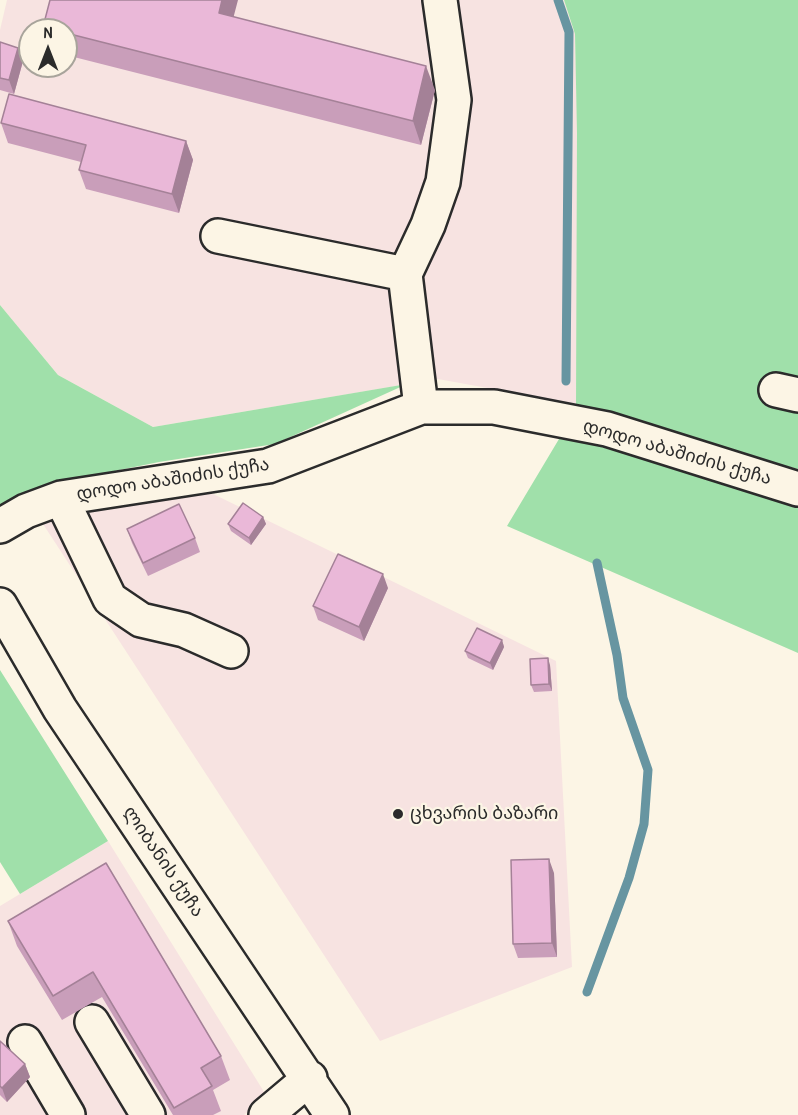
<!DOCTYPE html>
<meta charset="utf-8">
<style>
body{margin:0}
#map{position:relative;width:798px;height:1115px;overflow:hidden;background:#fcf5e5;font-family:"Patrick Hand",sans-serif}
canvas{display:block}
.north{position:absolute;left:18px;top:18px;width:60px;height:60px;box-sizing:border-box;background:#fcf5e5;border:2px solid #a8a49b;border-radius:50%;rotate:0deg;font-size:16px;font-weight:700;line-height:24px;text-align:center;color:#2b2b2b}
.north::after{content:'';display:block;margin:auto;width:21px;height:27px;background:#2b2b2b;clip-path:polygon(50% 0,100% 100%,50% 72%,0 100%)}
</style>
<div id="map">
<canvas width="798" height="1115"></canvas>
<div class="north">N</div>
</div>
<script>
const g = document.querySelector('canvas').getContext('2d');
g.lineJoin = 'round';
function fill(path, color) {
  g.fillStyle = color;
  g.fill(path, 'evenodd');
}
function stroke(path, color, width, dash) {
  g.strokeStyle = color;
  g.lineWidth = width;
  g.lineCap = dash ? 'butt' : 'round';
  g.setLineDash(dash || []);
  g.stroke(path);
}
function label(font, color, halo, rows, align = 'center') {
  g.font = font + ' "Patrick Hand","Noto Sans Georgian",sans-serif';
  g.lineWidth = 4.5;
  g.setLineDash([]);
  g.textBaseline = 'middle';
  g.strokeStyle = halo;
  g.fillStyle = color;
  for (const [text, x, y, turn = 0] of rows) {
    g.save();
    g.translate(x, y);
    g.rotate((+turn || 0) * Math.PI / 180);
    g.textAlign = isNaN(turn) ? turn : align;
    if (halo) g.strokeText(text, 0, 0);
    g.fillText(text, 0, 0);
    g.restore();
  }
}
const built = new Path2D(`
 M7 0H564L575 34 580 214 576 404 438 379 153 427 58 375 0 305V30ZM30 30H66V66H30Z
 M207 491 556 661 572 967 380 1041 43 524 91 512Z
 M108 841 266 1095 244 1115H0V906Z`);
const green = new Path2D(`
 M564 0H798V469L679 439 576 404 577 133 575 34Z
 M0 305 58 375 153 427 407 384 275 444 159 462 80 478 30 492 0 505Z
 M559 439 602 441 798 506V653L507 526Z
 M0 670 108 841 20 894 0 862Z`);
const stream = new Path2D(`
 M558 0 569 32 566 381
 M587 992 629 878 644 824 648 770 623 698 617 655 597 563`);
const minor = new Path2D(`
 M218 236 405 274
 M776 390 798 395
 M421 407 405 274 428 225 443 182 454 100 440 0
 M61 498 110 599 141 620 184 630 231 651
 M0 526 26 511 61 498 268 466 421 407H494L607 429 798 489
 M0 605 60 709 332 1115
 M92 1022 148 1115
 M25 1042 68 1115
 M266 1115 310 1078`);
const wall = new Path2D(`
 M233 17 435 90 421 145 66 55V30H44L43 27Z
 M0 42 18 48 23 61 14 94 0 90Z
 M1 123 186 141 193 160 179 213 86 189 79 170 81 162 8 143Z
 M263 517 266 524 251 545 231 531 228 524Z
 M127 529 195 538 200 552 148 576 132 543Z
 M388 588 364 641 318 620 313 606Z
 M502 640 504 647 493 670 468 658 465 651Z
 M550 665 552 691 534 692 531 685Z
 M106 863 221 1056 230 1080 213 1090 221 1111 213 1115H173L102 997 62 1020 17 946 8 921Z
 M554 873 557 957 518 958 513 944Z
 M0 1041 25 1064 30 1077 7 1102 0 1095Z`);
const shadedWall = new Path2D(`
 M222 0H238L228 38 219 13Z
 M18 48 23 61 14 94 9 80Z
 M426 66 435 90 421 145 413 121Z
 M186 141 193 160 179 213 172 194Z
 M263 517 266 524 251 545 249 538Z
 M383 574 388 588 364 641 359 627Z
 M502 640 504 647 493 670 490 663Z
 M548 658 550 665 552 691 549 684Z
 M549 859 554 873 557 957 552 943Z
 M25 1064 30 1077 7 1102 2 1088Z`);
const building = new Path2D(`
 M50 0H222L219 13 426 66 413 121 66 33V30H55L43 27Z
 M0 42 18 48 9 80 0 78Z
 M9 94 186 141 172 194 79 170 86 145 1 123Z
 M243 503 263 517 249 538 228 524Z
 M179 504 195 538 143 563 127 529Z
 M338 554 383 574 359 627 313 606Z
 M477 628 502 640 490 663 465 651Z
 M548 658 549 684 531 685 530 659Z
 M549 859 552 943 513 944 511 860Z
 M106 863 221 1056 201 1068 212 1086 174 1108 93 972 53 996 8 921Z
 M0 1041 25 1064 2 1088 0 1086Z`);
const markers = [
 [398,814,6,"#2b2b2b"]
];
const streetNames = [
 ["დოდო აბაშიძის ქუჩა",677,453,16],
 ["დოდო აბაშიძის ქუჩა",173,480,-9],
 ["ლიბანის ქუჩა",163,862,56]
];
const poiNames = [
 ["ცხვარის ბაზარი",410,814]
];
fill(built, '#f7e3e1');
fill(green, '#a0e0aa');
stroke(stream, '#6795a1', 9);
stroke(minor, '#2b2b2b', 38);
stroke(minor, '#fcf5e5', 33);
fill(wall, '#c99eba');
fill(shadedWall, '#a48197');
fill(building, '#eab8d8');
stroke(building, '#a48197', 1.5);
for (const [x, y, r, color] of markers) {
  const dot = new Path2D();
  dot.arc(x, y, r, 0, 2 * Math.PI);
  g.fillStyle = color;
  g.fill(dot);
  stroke(dot, '#fcf5e5', 2);
}
label('18px', '#2b2b2b', '#fcf5e5', streetNames);
label('18px', '#2b2b2b', '#fcf5e5', poiNames, 'left');
</script>
